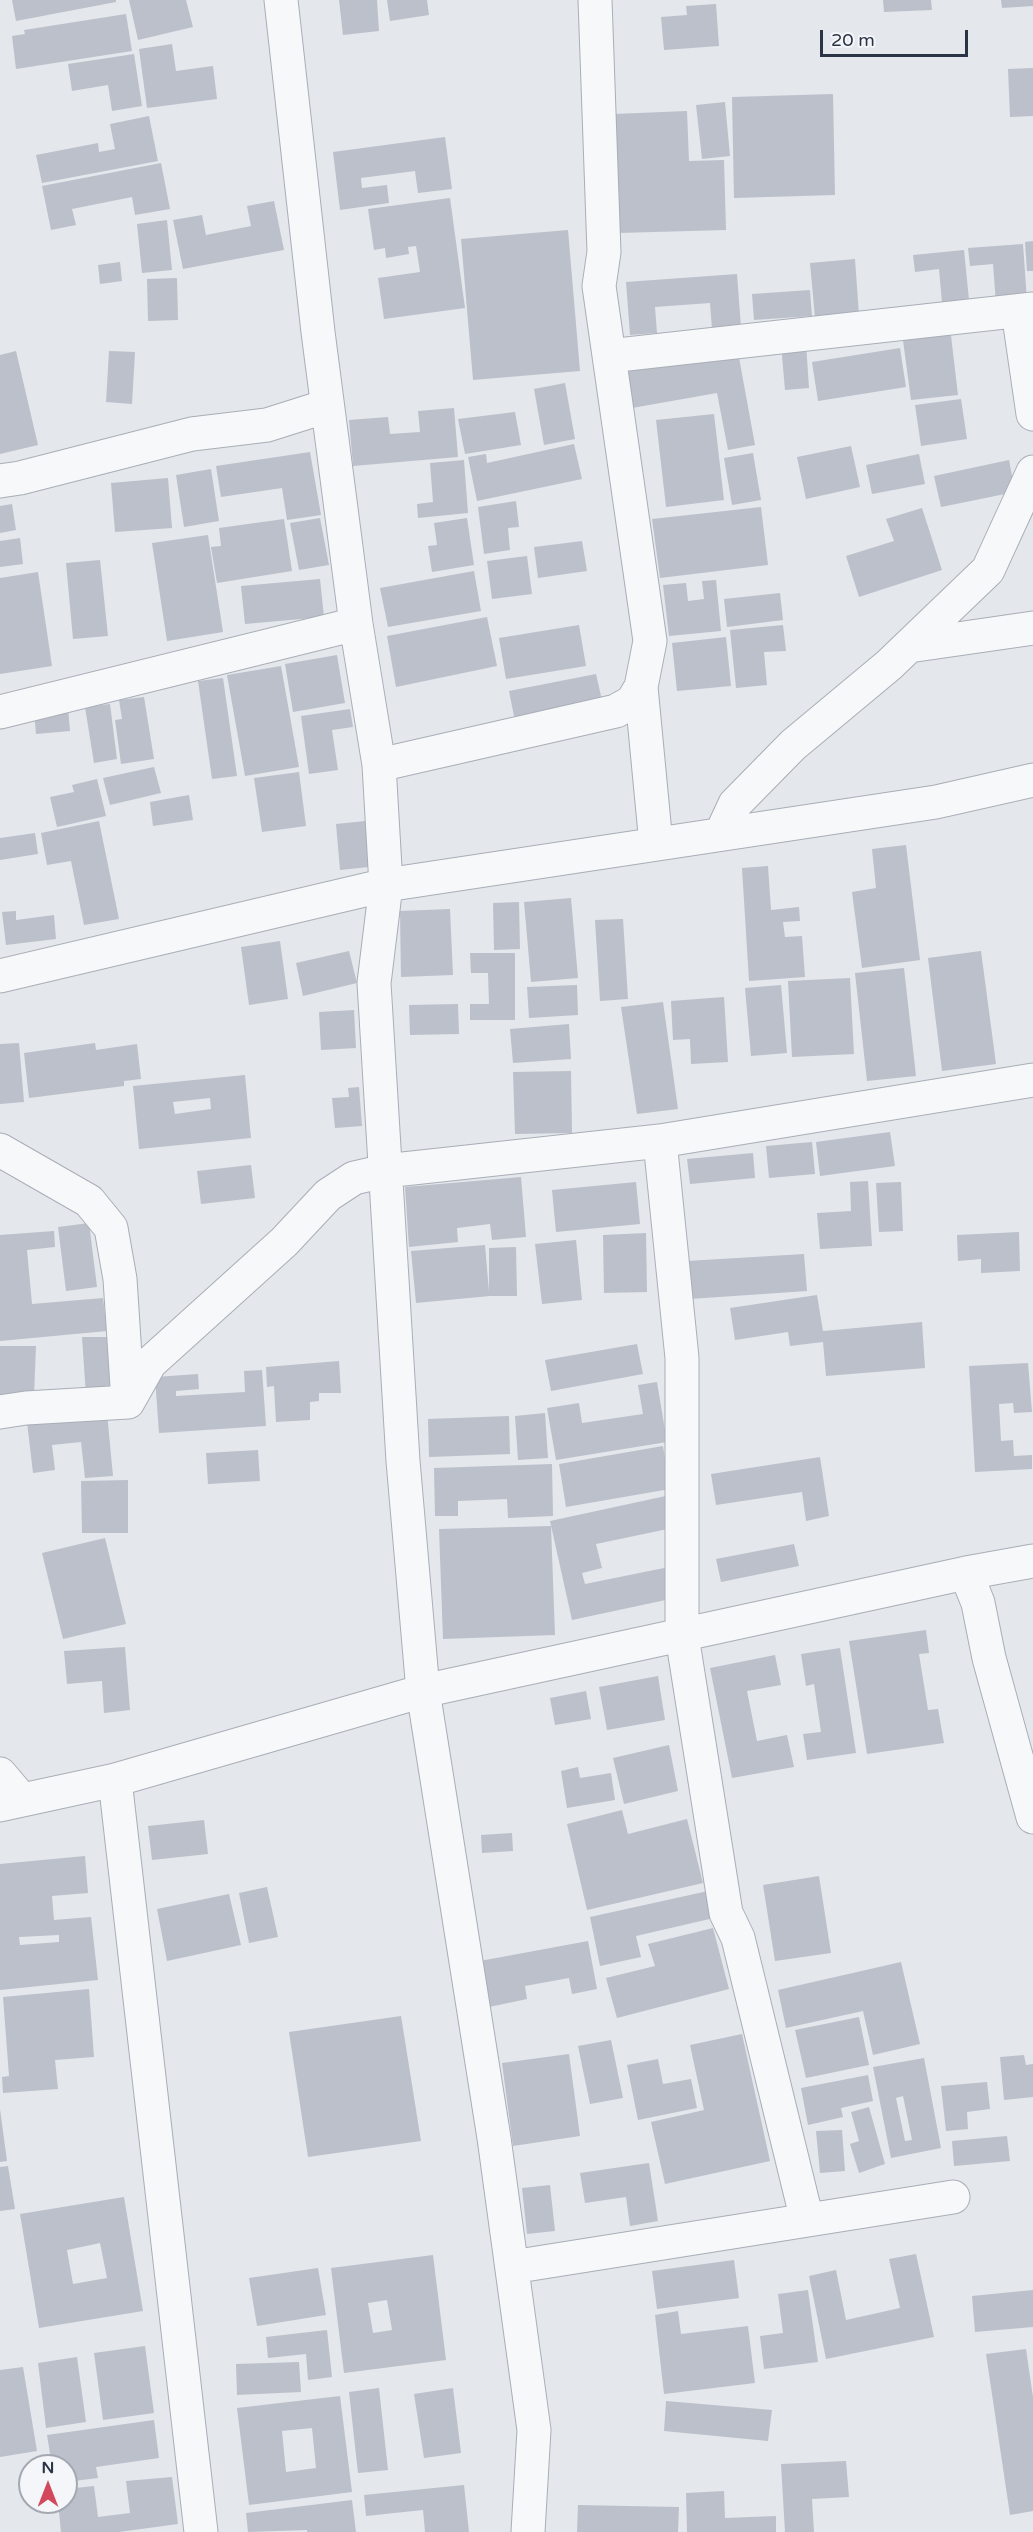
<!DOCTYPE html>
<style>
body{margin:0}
#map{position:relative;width:1033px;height:2532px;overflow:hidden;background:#e4e7ec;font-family:"Varela Round",sans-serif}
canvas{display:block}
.north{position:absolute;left:18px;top:2454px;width:60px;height:60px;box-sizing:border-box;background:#f4f6f9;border:2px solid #a4a8b1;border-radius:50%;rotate:0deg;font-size:16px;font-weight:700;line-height:24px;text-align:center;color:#2b3445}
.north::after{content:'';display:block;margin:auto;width:21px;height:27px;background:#d1495b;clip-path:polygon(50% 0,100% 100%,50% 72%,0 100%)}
.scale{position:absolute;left:820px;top:30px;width:148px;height:27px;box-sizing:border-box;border:3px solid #2b3445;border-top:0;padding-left:8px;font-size:18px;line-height:21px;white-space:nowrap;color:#2b3445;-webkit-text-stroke:4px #f4f6f9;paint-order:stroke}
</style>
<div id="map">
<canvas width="1033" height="2532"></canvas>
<div class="north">N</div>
<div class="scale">20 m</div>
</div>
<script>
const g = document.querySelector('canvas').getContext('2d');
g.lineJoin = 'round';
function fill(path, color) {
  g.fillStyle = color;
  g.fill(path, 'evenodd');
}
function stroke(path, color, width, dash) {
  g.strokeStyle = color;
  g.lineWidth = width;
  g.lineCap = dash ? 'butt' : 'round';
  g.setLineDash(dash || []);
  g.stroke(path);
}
const building = new Path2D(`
 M12 0H116V2L16 21Z
 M129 0H186L193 27 138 40Z
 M339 0H377L379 31 343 35Z
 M387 0H427L429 15 390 21Z
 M883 0H931L932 10 884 12Z
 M1001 0H1033V6L1002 8Z
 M716 4 719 46 664 50 661 17 687 15 686 6Z
 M126 14 132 51 16 69 12 36 25 34 24 30Z
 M172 44 176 71 213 66 217 99 147 108 139 49Z
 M134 54 142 106 112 111 108 85 72 91 68 64Z
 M1033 68V116L1010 117 1008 69Z
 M833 94 835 195 734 198 732 97Z
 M725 102 730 156 702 159 696 105Z
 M687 111 689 161 724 160 726 230 618 233 614 114Z
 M149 116 158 161 42 183 36 155 98 143 99 152 115 149 110 124Z
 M445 137 452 189 418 193 415 171 361 178 362 188 387 185 389 203 340 210 333 152Z
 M161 163 170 209 135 215 132 197 72 209 76 225 51 230 42 186Z
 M450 198 465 308 384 319 378 278 420 272 416 246 408 247 409 254 386 258 385 248 374 250 368 209Z
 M274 201 284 250 183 269 173 220 202 215 206 235 251 226 247 206Z
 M167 220 172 270 142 273 137 224Z
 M568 230 580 371 473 380 461 239Z
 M1033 241V271H1027L1025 242Z
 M1023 244 1027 301 996 304 993 264 970 266 968 248Z
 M964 250 969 300 942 303 939 269 915 272 913 255Z
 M855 259 859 315 815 318 810 263Z
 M120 262 122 281 100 284 98 265Z
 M737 274 741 327 712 329 710 303 655 307 657 333 630 335 626 282Z
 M177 278 178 320 148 321 147 279Z
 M810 290 812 316 754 320 752 294Z
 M950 327 958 395 911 400 902 333Z
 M806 343 809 388 785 390 781 344Z
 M900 348 906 387 818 401 812 362Z
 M16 351 38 445 0 454V355Z
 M109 351 135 352 132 404 106 402Z
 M738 352 755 445 728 450 717 393 632 408 626 371Z
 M565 383 575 439 544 445 534 389Z
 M961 399 967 439 921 446 915 405Z
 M454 408 458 457 353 466 349 420 388 417 390 434 420 432 418 411Z
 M515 412 521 445 465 454 458 419Z
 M714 414 724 500 666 507 656 420Z
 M574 444 582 479 477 501 468 457 486 454 487 463Z
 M851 446 860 487 806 499 797 457Z
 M310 452 321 515 287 520 282 488 221 497 216 466Z
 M753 453 761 500 732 505 724 458Z
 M919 454 925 484 872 494 866 465Z
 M464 460 468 513 418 518 417 504 433 502 430 463Z
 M1009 460 1015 492 941 507 934 476Z
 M211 469 219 521 184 527 176 475Z
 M168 478 172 528 115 532 111 483Z
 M516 501 519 527 508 528 510 550 484 554 478 507Z
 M12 504 16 530 0 533V506Z
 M761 507 768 565 660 578 652 519Z
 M922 508 942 570 859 597 846 556 894 541 886 519Z
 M320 518 329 565 299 570 290 523Z
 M467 518 474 565 432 572 428 546 437 545 434 523Z
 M284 519 292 571 217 583 211 547 221 546 219 528Z
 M208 535 223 632 167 641 152 543Z
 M20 538 23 564 0 567V541Z
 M582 541 587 571 538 578 534 547Z
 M527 556 532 594 492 599 487 561Z
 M100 560 108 636 73 639 66 563Z
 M474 571 481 611 388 627 380 588Z
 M38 572 52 666 0 674V578Z
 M320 579 324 617 245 624 241 586Z
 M716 580 721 631 669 636 663 585 686 583 688 601 704 599 702 581Z
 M780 593 783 620 727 627 724 599Z
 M487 617 497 666 396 687 387 636Z
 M579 625 586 666 506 679 499 638Z
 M783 625 786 651 764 652 767 685 736 688 730 630Z
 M726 637 731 686 677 691 672 643Z
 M337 655 345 703 293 712 285 664Z
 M281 666 299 767 245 776 227 675Z
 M596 674 604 709 516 726 509 691Z
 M223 678 237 776 212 779 198 681Z
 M144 697 154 759 121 764 115 720 122 719 119 700Z
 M110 704 117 759 94 763 85 707Z
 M68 708 70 731 36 734 34 711Z
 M350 709 353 727 332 730 338 770 309 774 301 716Z
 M154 767 161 793 110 805 103 778Z
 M299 772 306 826 262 832 254 778Z
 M97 779 106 816 57 827 50 797 74 792 72 785Z
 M189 795 193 820 153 826 150 802Z
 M99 821 119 919 84 925 71 861 47 865 41 833Z
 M365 821 369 867 340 870 336 824Z
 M35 833 38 854 0 860V838Z
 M906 845 920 960 862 968 852 892 876 888 872 849Z
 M768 866 771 910 799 907 800 921 783 922 785 937 802 936 805 977 749 981 742 868Z
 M571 898 578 978 531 982 524 902Z
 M519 902 520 949 494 950 493 903Z
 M450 909 453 975 401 977 400 911Z
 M16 911V920L54 915 56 939 6 945 2 912Z
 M623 919 628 999 600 1001 595 920Z
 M280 941 288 999 249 1005 241 947Z
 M349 951 357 983 303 996 296 963Z
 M981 951 996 1064 942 1071 928 958Z
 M470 953H515V1020H470V1004H489L488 973H471Z
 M904 968 916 1076 867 1081 855 973Z
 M850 978 854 1054 792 1057 788 981Z
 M577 985 578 1015 529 1018 527 987Z
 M781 985 787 1053 751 1056 745 988Z
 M724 997 728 1062 691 1064 690 1039 673 1040 671 1001Z
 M663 1002 678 1109 637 1114 621 1007Z
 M458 1004 459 1034 410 1035 409 1005Z
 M354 1010 356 1048 321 1050 319 1012Z
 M569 1024 571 1059 513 1063 510 1029Z
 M19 1043 24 1102 0 1104V1044Z
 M95 1043 96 1050 137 1044 141 1079 124 1081V1086L29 1098 24 1053Z
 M571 1071 572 1133 515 1134 513 1072Z
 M245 1075 251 1138 139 1149 133 1086ZM210 1098 211 1109 175 1114 173 1102Z
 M359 1087 362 1126 335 1128 332 1098 349 1097 348 1088Z
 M890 1132 895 1166 820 1176 816 1142Z
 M812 1142 815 1174 769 1178 766 1146Z
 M753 1153 755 1178 690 1184 687 1159Z
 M251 1165 255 1198 201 1204 197 1171Z
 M521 1177 526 1237 492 1240 490 1224 457 1228 458 1242 409 1247 405 1187Z
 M868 1181 872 1246 820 1249 817 1213 851 1211 850 1182Z
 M636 1182 640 1224 556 1232 552 1190Z
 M901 1182 903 1231 879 1232 876 1183Z
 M89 1223 97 1287 66 1291 58 1227Z
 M54 1231 55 1247 27 1250 32 1304 103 1298 107 1331 0 1341V1235Z
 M1019 1232 1020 1271 981 1273V1259L958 1261 957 1235Z
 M646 1233 647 1292 604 1293 603 1235Z
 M576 1240 582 1300 542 1304 535 1244Z
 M485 1245 489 1292V1248L516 1247 517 1296H490L416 1303 411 1251Z
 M804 1254 807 1291 690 1299 687 1261Z
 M817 1295 823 1331 922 1322 925 1368 826 1376 823 1342 790 1346 788 1332 735 1340 730 1308Z
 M82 1337H107L111 1394 86 1396Z
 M637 1344 643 1374 551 1391 545 1360Z
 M0 1346H36L34 1396 0 1395Z
 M339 1361 341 1393H319V1401L310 1402V1420L276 1422 274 1386 267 1387 266 1367Z
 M1028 1363 1032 1412 1014 1413 1013 1403 999 1404 1001 1441 1013 1440 1014 1456 1032 1455V1469L975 1472 969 1366Z
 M262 1370 266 1426 159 1433 155 1377 198 1374 199 1389 176 1391V1396L245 1392 244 1371Z
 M657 1382 667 1442 556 1460 547 1408 579 1403 582 1423 643 1414 638 1385Z
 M107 1413 113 1476 85 1478 81 1442 52 1445 55 1470 33 1473 27 1422Z
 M545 1413 548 1458 518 1460 515 1416Z
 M509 1416 510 1454 429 1457 428 1419Z
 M663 1446 670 1489 566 1507 559 1464Z
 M258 1450 260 1481 208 1484 206 1453Z
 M820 1457 829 1516 806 1521 802 1492 716 1505 711 1474Z
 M552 1464 553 1516 508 1518 507 1499 458 1501V1516H435L434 1468Z
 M128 1480V1533H82L81 1481Z
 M675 1494 682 1526 596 1544 602 1568 582 1573 585 1584 669 1567 675 1598 572 1620 550 1521Z
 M551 1526 555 1635 443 1639 439 1529Z
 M105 1538 126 1624 63 1639 42 1553Z
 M794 1544 799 1566 721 1582 716 1559Z
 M926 1630 929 1653 919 1654 928 1710 938 1709 944 1743 867 1754 849 1641Z
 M125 1647 130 1710 104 1713 102 1681 67 1684 64 1651Z
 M840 1648 856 1753 807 1760 803 1734 821 1732 814 1684 806 1686 801 1654Z
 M775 1655 781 1685 747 1691 757 1741 787 1735 794 1767 732 1778 710 1668Z
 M658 1676 665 1720 607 1730 599 1687Z
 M586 1691 591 1719 555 1725 550 1698Z
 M669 1745 678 1791 624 1804 613 1758Z
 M578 1767 580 1778 611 1773 615 1800 567 1808 561 1771Z
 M622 1810 628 1834 687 1819 703 1883 587 1910 567 1824Z
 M204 1820 208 1854 152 1860 148 1826Z
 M512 1833 513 1851 482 1853 481 1835Z
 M85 1856 88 1893 52 1896 54 1920 91 1917 98 1980 0 1990V1864ZM59 1935V1942L20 1945 19 1937Z
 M819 1876 831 1953 775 1961 763 1885Z
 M267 1887 278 1937 249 1943 239 1893Z
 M708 1891 714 1918 636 1936 641 1957 600 1966 590 1917Z
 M229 1894 241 1945 167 1961 157 1909Z
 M713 1928 729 1989 617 2018 606 1978 655 1966 648 1944Z
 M588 1941 597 1989 572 1994 569 1978 525 1986 527 1999 489 2007 480 1961Z
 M901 1962 920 2044 873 2055 863 2011 786 2028 778 1990Z
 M89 1989 94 2057 55 2060 58 2089 3 2093 2 2077 9 2076 3 1997Z
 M401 2016 421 2141 308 2157 289 2032Z
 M859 2017 869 2065 806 2078 795 2030Z
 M742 2034 770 2161 665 2184 651 2122 704 2110 690 2045Z
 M611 2040 623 2098 590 2104 578 2046Z
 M569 2054 580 2136 513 2146 502 2063Z
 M1024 2055 1026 2065 1033 2064V2097L1004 2100 1000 2057Z
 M924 2058 941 2148 891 2158 873 2067ZM903 2096 912 2140 905 2141 896 2098Z
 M658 2059 663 2084 691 2079 697 2108 638 2120 627 2065Z
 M868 2075 873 2101 841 2108 843 2117 808 2125 801 2088Z
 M987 2082 990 2109 967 2112 968 2129 946 2131 941 2086Z
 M869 2107 885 2164 859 2173 850 2144 859 2141 851 2112Z
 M0 2109 7 2161 0 2162Z
 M842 2130 845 2171 820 2173 816 2131Z
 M1007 2136 1010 2161 954 2166 952 2141Z
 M649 2163 658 2221 630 2226 626 2197 585 2203 580 2173Z
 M8 2166 15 2209 0 2211V2167Z
 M550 2185 555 2231 527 2234 522 2188Z
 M124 2197 143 2311 39 2328 20 2214ZM100 2243 107 2278 73 2284 67 2250Z
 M916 2254 934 2337 826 2359 809 2276 836 2270 846 2320 900 2308 889 2259Z
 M433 2255 446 2360 344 2373 331 2268ZM387 2300 392 2330 373 2333 368 2303Z
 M734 2260 739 2298 657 2309 652 2271Z
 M318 2268 326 2315 257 2326 249 2278Z
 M808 2290 818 2362 764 2369 760 2336 783 2333 778 2294Z
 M1033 2290V2327L975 2332 972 2296Z
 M678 2311 681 2334 748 2326 755 2383 664 2394 655 2315Z
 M327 2330 332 2377 308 2380 306 2354 268 2358 266 2337Z
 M145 2346 154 2413 103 2420 94 2353Z
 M1026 2349 1033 2397V2511L1010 2515 986 2354Z
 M77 2357 86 2422 46 2428 38 2363Z
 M299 2362 301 2392 237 2395 236 2364Z
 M23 2367 37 2451 0 2457V2370Z
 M379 2388 388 2470 358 2473 349 2392Z
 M453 2388 461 2453 424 2458 414 2394Z
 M340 2396 352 2492 249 2505 237 2408ZM312 2428 316 2468 286 2472 282 2431Z
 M666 2401 772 2410 768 2441 664 2431Z
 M154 2420 159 2458 96 2467 98 2478 66 2482V2466H52L47 2435Z
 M846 2461 849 2497 812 2499 814 2532H785L781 2464Z
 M172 2477 178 2524 119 2532H61L58 2502H66V2489L94 2486 98 2517 130 2513 126 2481Z
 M464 2485 469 2532H425L423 2510 366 2516 364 2495Z
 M724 2491 725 2518 776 2516V2532H687L686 2493Z
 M352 2500 356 2532H307V2530L248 2532 246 2513Z
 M578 2505 679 2507 678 2532H577Z`);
const minor = new Path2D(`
 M281 0 318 332 356 624 379 765 386 885 374 983 403 1461 423 1691 494 2138 534 2430 528 2532
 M1018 311 1033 414
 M609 356 1033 309
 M0 481 20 478 192 434 267 425 327 406
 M909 646 1033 628
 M641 687 656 844
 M0 712 356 624
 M379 765 616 711 632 702 641 687 650 641 599 286 604 252 595 0
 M721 834 735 804 793 745 889 665 988 570 1033 472
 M0 976 386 885 936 802 1033 780
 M660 1141 682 1358V1636L726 1913 738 1938 807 2220
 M0 1150 89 1201 111 1228 120 1279 128 1402
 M0 1412 26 1408 128 1402 150 1363 284 1242 328 1195 354 1178 385 1171 660 1141 1033 1080
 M966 1573 978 1603 989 1658 1033 1817
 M0 1774 22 1800
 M115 1780 201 2532
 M0 1805 115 1780 423 1691 966 1573 1033 1561
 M512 2267 953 2197`);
fill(building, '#bbc0ca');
stroke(minor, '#a9aeb7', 35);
stroke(minor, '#f7f8fa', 33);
</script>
